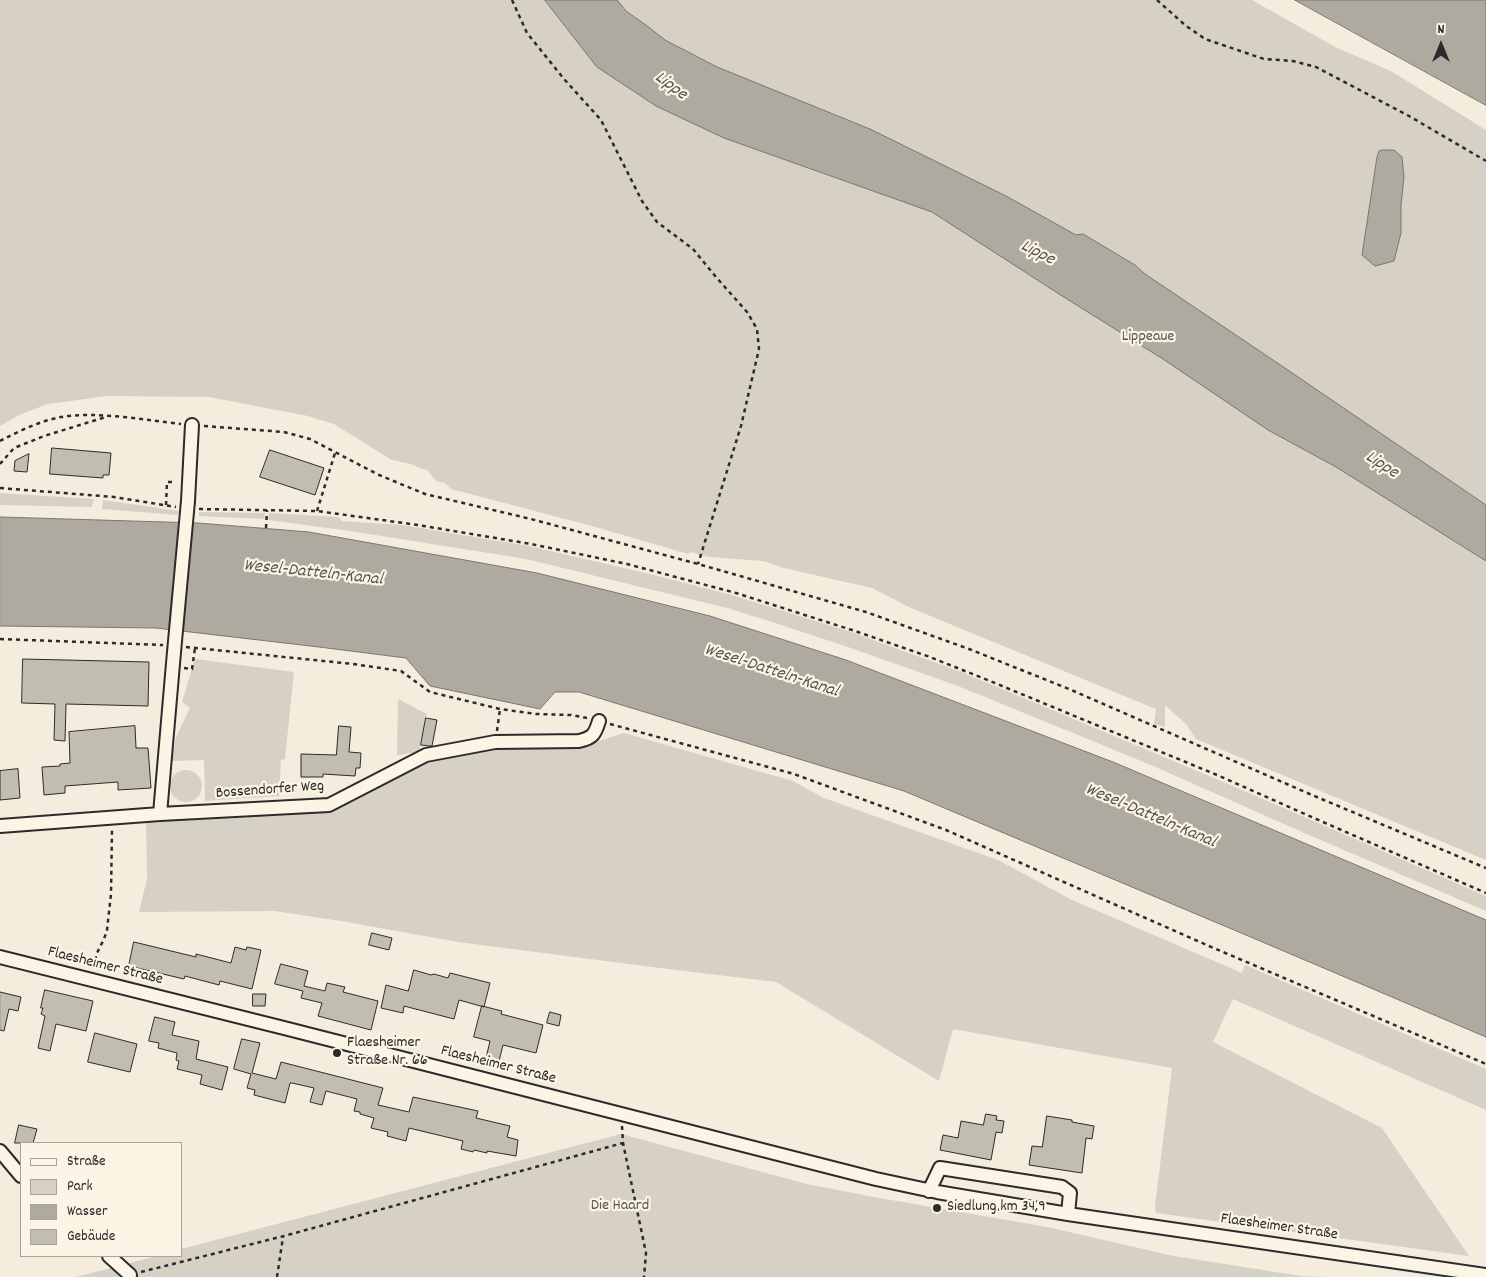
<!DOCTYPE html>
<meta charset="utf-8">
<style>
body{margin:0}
#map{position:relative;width:1486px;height:1277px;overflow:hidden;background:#f4edde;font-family:Dekko,sans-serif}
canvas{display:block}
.legend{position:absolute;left:20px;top:1142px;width:162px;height:115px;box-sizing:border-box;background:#fcf5e5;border:1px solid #a8a49b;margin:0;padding:6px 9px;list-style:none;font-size:15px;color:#2b2b2b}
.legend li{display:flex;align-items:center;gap:10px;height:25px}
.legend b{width:25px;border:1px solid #a8a49b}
.north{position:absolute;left:1416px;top:20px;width:50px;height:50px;-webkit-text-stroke:4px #fcf5e5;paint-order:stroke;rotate:0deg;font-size:14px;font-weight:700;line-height:20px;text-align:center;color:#2b2b2b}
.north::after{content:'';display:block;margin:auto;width:18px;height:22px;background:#2b2b2b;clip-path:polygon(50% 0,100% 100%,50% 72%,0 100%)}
</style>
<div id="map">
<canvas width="1486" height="1277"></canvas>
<ul class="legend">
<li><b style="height:6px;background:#fcf5e5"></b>Straße</li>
<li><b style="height:14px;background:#d6d1c4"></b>Park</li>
<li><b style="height:14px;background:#afaaa0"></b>Wasser</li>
<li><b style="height:14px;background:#c2bdb1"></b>Gebäude</li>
</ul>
<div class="north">N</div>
</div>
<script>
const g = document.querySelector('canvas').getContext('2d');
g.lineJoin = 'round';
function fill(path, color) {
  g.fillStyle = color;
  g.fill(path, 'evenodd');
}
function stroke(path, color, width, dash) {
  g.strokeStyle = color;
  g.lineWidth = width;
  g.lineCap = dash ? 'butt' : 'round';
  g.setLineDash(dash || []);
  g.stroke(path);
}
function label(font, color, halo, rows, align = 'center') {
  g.font = font + ' Dekko,sans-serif';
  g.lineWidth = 4.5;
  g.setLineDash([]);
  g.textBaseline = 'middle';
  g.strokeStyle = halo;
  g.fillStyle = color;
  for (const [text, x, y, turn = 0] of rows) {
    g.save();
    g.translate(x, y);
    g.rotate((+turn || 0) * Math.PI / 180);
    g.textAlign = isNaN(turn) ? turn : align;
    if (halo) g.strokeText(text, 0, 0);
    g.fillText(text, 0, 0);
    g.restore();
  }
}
const green = new Path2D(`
 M0 0H1252L1337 48 1391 71 1486 130V860L1196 739 1186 724 1166 706 1165 707V727L1154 724 1156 709 911 608 872 588 784 568 763 561 709 557 690 552 688 554 592 526 451 489 445 483 436 481 427 470 419 468 414 465 390 459 334 424 308 416 209 397 108 396 48 404 19 415 0 426Z
 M0 493 94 499 92 507 0 505Z
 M103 500 179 511 178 515 102 509Z
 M199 512 265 513 264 519 199 516Z
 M269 513 338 517 342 521 402 525 529 546 650 574 732 595 854 633 964 673 1233 786 1486 896V911L1302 832 1151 765 958 686 848 647 766 620 727 608 526 559 350 531 268 520Z
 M195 659 294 672 285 759 281 760 279 796 205 801 204 760 172 761 176 737 190 708 182 702Z
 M398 699 427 714 419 752 397 755Z
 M624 733 793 781 824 798 998 860 1070 899 1242 973 1245 965 1486 1069V1110L1233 999 1213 1042 1382 1128 1469 1256 1156 1213 1155 1206 1172 1068 953 1029 939 1081 776 982 652 967 458 942 341 921 274 911 139 912 147 879 146 818 203 817 328 812 430 761 495 748 596 742Z
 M170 786a16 16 0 1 1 32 0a16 16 0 1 1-32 0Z
 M621 1134 807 1184 874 1197 1047 1227 1174 1256 1301 1276 1328 1277H76L157 1256H181V1249Z`);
const water = new Path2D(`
 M545 0H617L626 11 646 25 665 40 717 67 870 129 1006 196 1076 235 1083 234 1135 265 1145 274 1279 364 1486 505V561L1336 467 1268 430 1163 359 1059 294 932 212 724 138 656 106 597 67Z
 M1295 0H1486V105Z
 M1383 150H1394L1402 157 1404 177 1401 205V233L1394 261 1375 266 1362 255 1377 157 1379 151Z
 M0 517 198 523 309 532 537 573 710 616 846 660 1113 762 1486 920V1037L1253 938 904 791 579 692H555L540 709 430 686 406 658 319 647 156 628 0 626Z`);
const building = new Path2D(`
 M52 448 111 453 109 475H103V478L50 474Z
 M270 450 324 468 315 495 260 477Z
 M29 454 27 472 14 471 15 461Z
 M23 659 149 662 148 706 66 704 65 741 54 740 55 704 22 703Z
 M426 718 437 720 432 746H429L421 745Z
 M135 726 136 748H148L151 788 118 790V782L65 786V793L44 795 42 767 60 766V764L70 763 69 732Z
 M339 726 351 727 349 752 361 753 360 768H356L355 776 323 774V777H301V754L336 755Z
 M18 769 20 798 0 800V771Z
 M372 933 392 938 389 950 369 945Z
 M134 942 196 957V954L231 963 235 947 246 950 247 947 261 950 252 989 220 981 219 985 185 976 184 979 129 966Z
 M281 964 308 971 304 986 325 991 327 983 345 987 343 992 378 1001 371 1030 318 1016 322 1003 301 998 303 991 275 984Z
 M414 970 431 975 434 974 448 978 450 973 490 983 484 1007 459 1000 454 1019 404 1006 403 1013 381 1008 386 985 408 991Z
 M45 990 93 1001 86 1031 56 1024 50 1051 38 1048 45 1016 41 1014 43 1008H41Z
 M0 992 21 997 18 1011 9 1009 4 1031 0 1030Z
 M253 994H266L265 1006H253Z
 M482 1006 502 1011 501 1014 543 1025 536 1053 503 1045 499 1061 486 1058 490 1041 474 1037Z
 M550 1012 561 1015 559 1026 547 1023Z
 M155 1017 175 1022 172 1035 199 1041 196 1059 228 1067 222 1090 200 1084 202 1075 177 1069 179 1061 176 1060 177 1053 158 1048 159 1043 149 1041Z
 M95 1033 137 1044 130 1072 88 1062Z
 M242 1039 260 1043 252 1073 276 1079 281 1062 383 1088 378 1105 409 1112 413 1097 478 1111 476 1118 510 1126 507 1137 518 1140 516 1156 487 1151V1153L474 1150 473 1152 461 1149 463 1141 409 1128 406 1141 387 1136 388 1132 371 1128 374 1118 360 1114V1112L354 1111 357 1099 326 1091 322 1105 310 1102 314 1088 292 1083H290L285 1103 254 1095 255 1090 247 1088 251 1074 234 1069Z
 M986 1114 997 1116 996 1120 1004 1121 1002 1133 996 1132 991 1160 940 1150 943 1135 958 1138 961 1121 983 1125Z
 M1047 1116 1072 1120V1122L1094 1126 1092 1139 1086 1138 1082 1173 1029 1165 1032 1146 1042 1147Z
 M19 1125 37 1129 33 1143H15Z`);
const path = new Path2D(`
 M512 0 527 33 564 79 601 120 642 201 657 222 693 249 716 277 747 312 757 329 759 349 741 426 698 564
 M1157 0 1185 25 1205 39 1264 59 1293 61 1316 67 1409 116 1486 161
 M204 426 284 432 310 439 379 475 425 494 531 519 698 564 866 612 969 649 1069 689 1312 795 1486 868
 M0 441C19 431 40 421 61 417 96 411 146 420 181 424
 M0 464 14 448 44 436 106 417
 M0 488 114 497 176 507
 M166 505 167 482H176
 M199 509 317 511 418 525 531 544 627 564 736 593 855 631 930 657 990 681 1217 775 1323 822 1486 893
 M317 511 335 453
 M266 528 267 510
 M0 639 163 645
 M186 647 353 664 401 671 430 692 500 709 536 714 571 715 587 718
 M184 668 192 669 195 648
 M610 724 794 774 946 830 1209 946 1486 1064
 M497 731 500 709
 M95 968V957L104 939 107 930 111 894 112 829
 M622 1126 623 1143 646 1253 644 1277
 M141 1272 284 1236 623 1143
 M277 1277 283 1237`);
const street = new Path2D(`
 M188 501 192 425
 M160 814 174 652
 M0 826 160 814 329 805 426 755 495 742 579 741C593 738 595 734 599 721
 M0 957 288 1029 876 1179 937 1192 1068 1214 1486 1275
 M0 1151 21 1176
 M929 1191 940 1168 1062 1187 1070 1193 1068 1214
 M109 1256 130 1275`);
const streetBridge = new Path2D(`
 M174 652 188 501`);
const markers = [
 [337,1053,5,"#2b2b2b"],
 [937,1208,5,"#2b2b2b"]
];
const parkNames = [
 ["Lippeaue",1148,338],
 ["Die Haard",620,1207]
];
const streetNames = [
 ["Bossendorfer Weg",270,791,-4],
 ["Flaesheimer Straße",105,967,14],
 ["Flaesheimer Straße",498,1066,14],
 ["Flaesheimer Straße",1279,1228,8]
];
const poiNames = [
 ["Flaesheimer",347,1044],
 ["Straße Nr. 66",347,1062],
 ["Siedlung km 34,9",947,1208]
];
const waterNames = [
 ["Lippe",670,87,37],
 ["Lippe",1037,254,27],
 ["Lippe",1381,466,33],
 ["Wesel-Datteln-Kanal",313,574,6],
 ["Wesel-Datteln-Kanal",771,672,18],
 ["Wesel-Datteln-Kanal",1150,817,23]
];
fill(green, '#d6d1c4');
fill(water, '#afaaa0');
stroke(water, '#7a7771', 1);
fill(building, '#c2bdb1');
stroke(building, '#2b2b2b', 1);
stroke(street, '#2b2b2b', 16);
stroke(path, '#2b2b2b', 2.5, [4, 4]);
stroke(street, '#fcf5e5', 12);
stroke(streetBridge, '#2b2b2b', 16, []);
stroke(streetBridge, '#fcf5e5', 12);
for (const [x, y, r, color] of markers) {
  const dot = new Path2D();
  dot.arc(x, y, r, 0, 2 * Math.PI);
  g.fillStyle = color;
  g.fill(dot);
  stroke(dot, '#fcf5e5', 2);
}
label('16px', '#565451', '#fcf5e5', parkNames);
label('16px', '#2b2b2b', '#fcf5e5', streetNames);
label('16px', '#2b2b2b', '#fcf5e5', poiNames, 'left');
label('italic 18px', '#595754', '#fcf5e5', waterNames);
</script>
